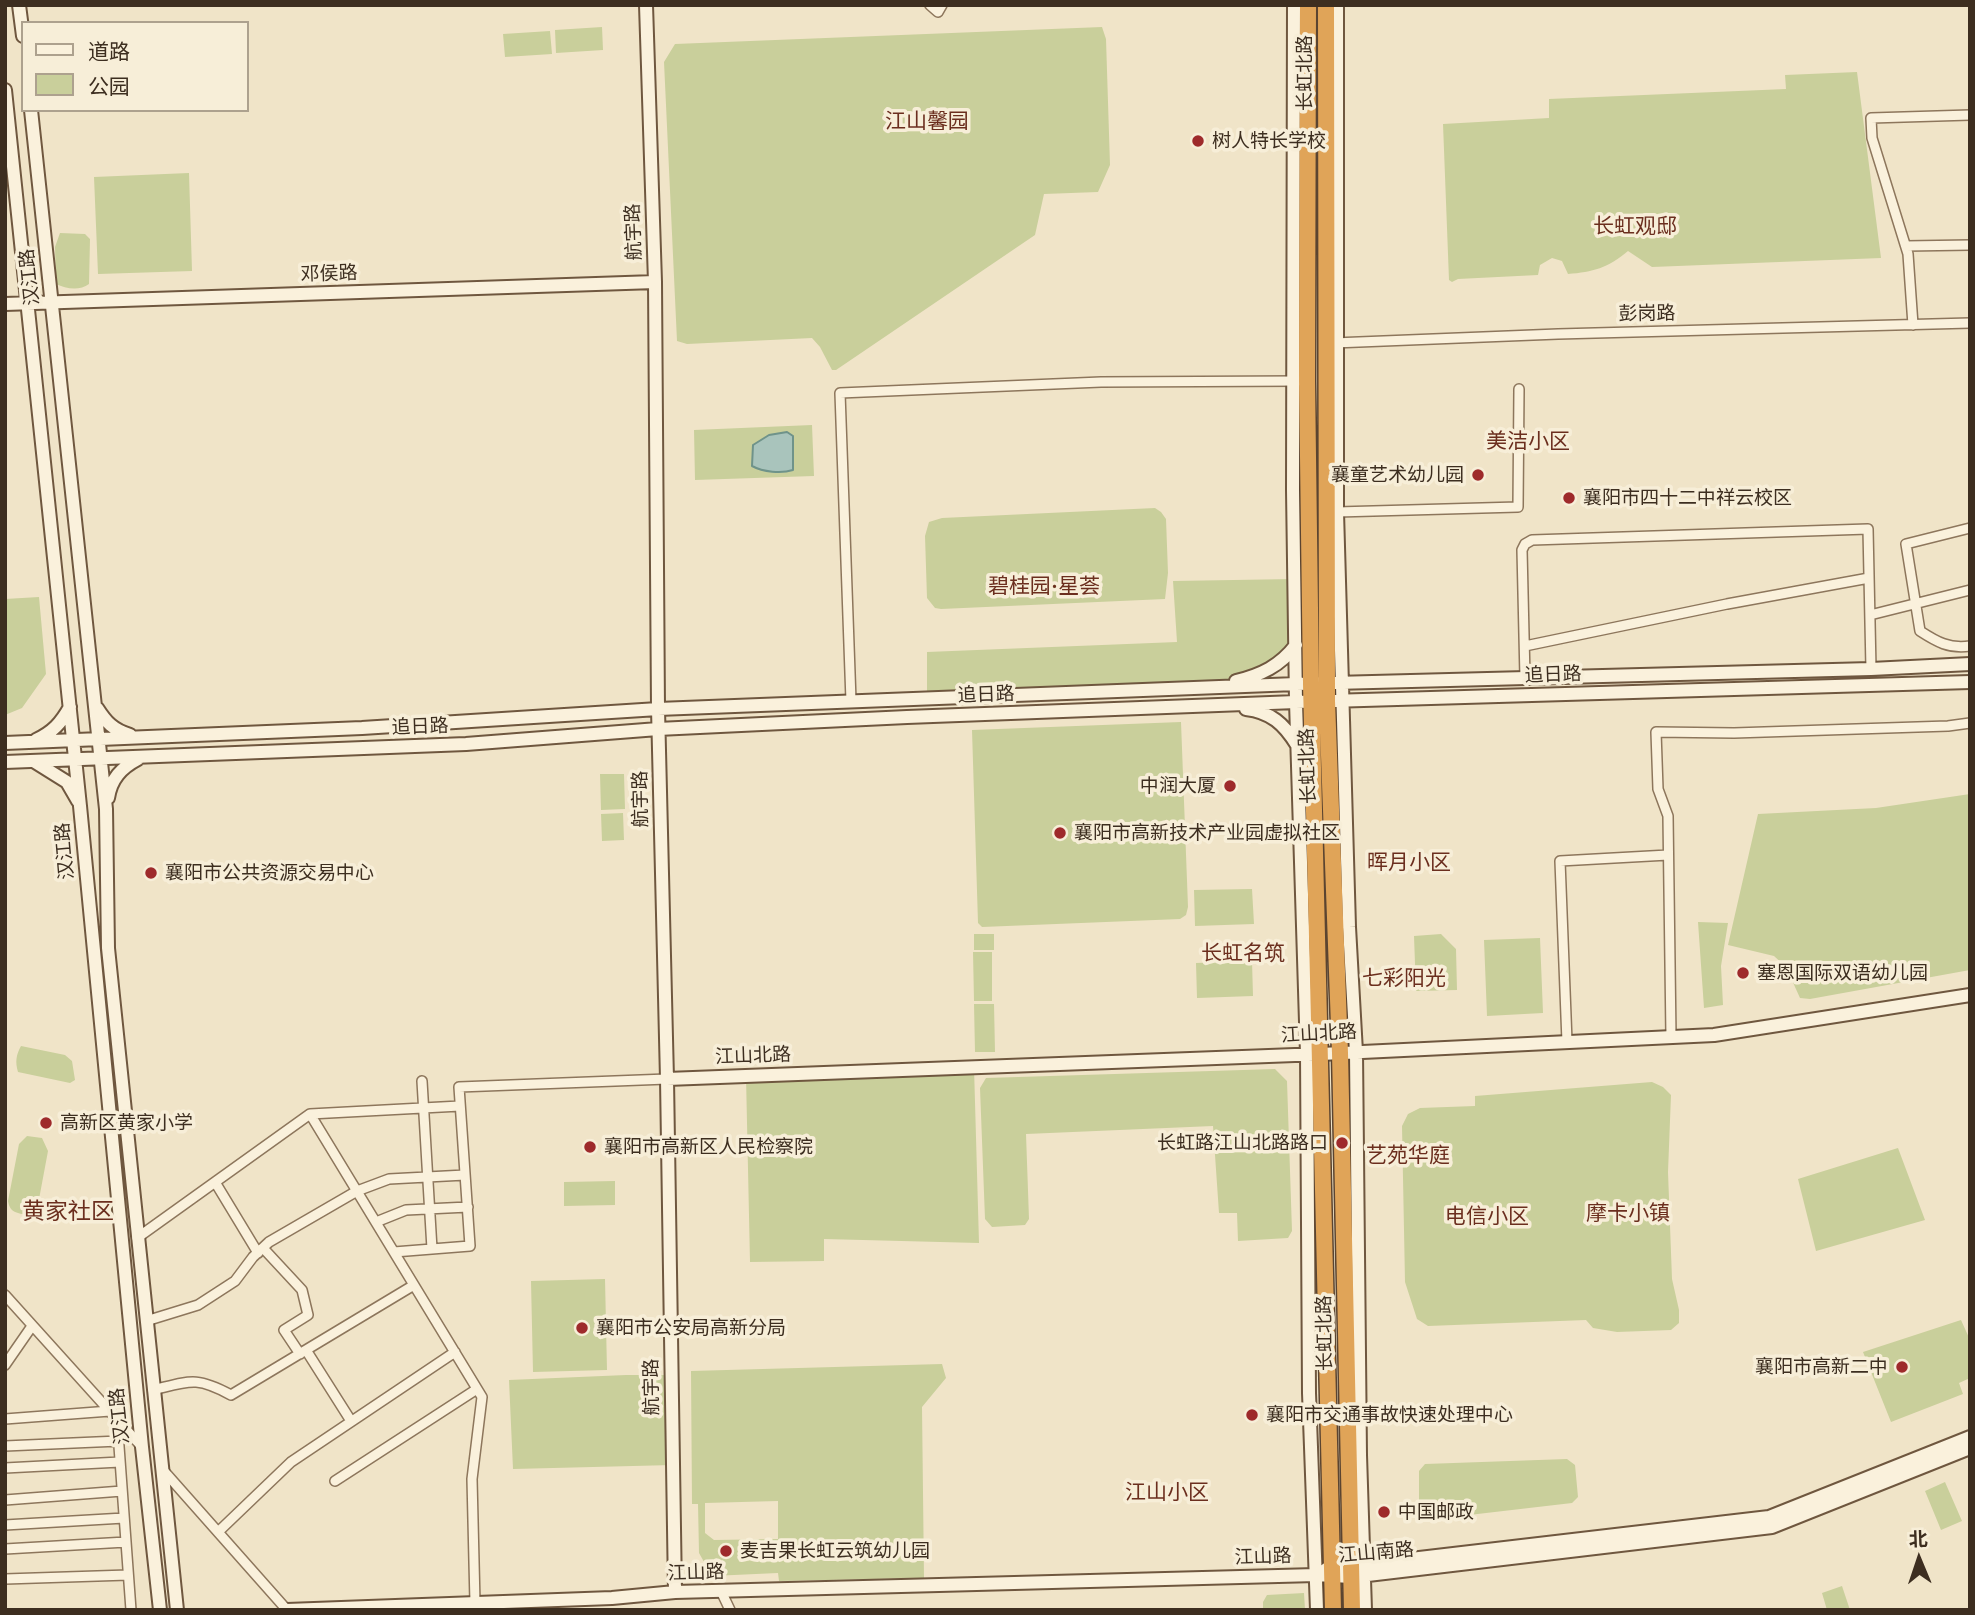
<!DOCTYPE html>
<meta charset="utf-8">
<style>
body{margin:0}
#map{position:relative;width:1975px;height:1615px;overflow:hidden;background:#f0e4c8;font-family:Literata,"Noto Sans SC",serif}
canvas{display:block}
.frame{position:absolute;inset:0;border:7px solid #3d2e20;pointer-events:none}
.legend{position:absolute;left:21px;top:21px;width:228px;height:91px;box-sizing:border-box;background:#f7eed8;border:2px solid #ada18e;margin:0;padding:9px 12px;list-style:none;font-size:21px;color:#3d2e20}
.legend li{display:flex;align-items:center;gap:14px;height:35px}
.legend b{width:35px;border:2px solid #ada18e}
.north{position:absolute;left:1884px;top:1524px;width:70px;height:70px;-webkit-text-stroke:5px #f7eed8;paint-order:stroke;rotate:358deg;font-size:19px;font-weight:700;line-height:28px;text-align:center;color:#3d2e20}
.north::after{content:'';display:block;margin:auto;width:24px;height:32px;background:#3d2e20;clip-path:polygon(50% 0,100% 100%,50% 72%,0 100%)}
</style>
<div id="map">
<canvas width="1975" height="1615"></canvas>
<div class="frame"></div>
<ul class="legend">
<li><b style="height:9px;background:#faf1dc"></b>道路</li>
<li><b style="height:19px;background:#c9cf9b"></b>公园</li>
</ul>
<div class="north">北</div>
</div>
<script>
const g = document.querySelector('canvas').getContext('2d');
g.lineJoin = 'round';
function fill(path, color) {
  g.fillStyle = color;
  g.fill(path, 'evenodd');
}
function stroke(path, color, width, dash) {
  g.strokeStyle = color;
  g.lineWidth = width;
  g.lineCap = dash ? 'butt' : 'round';
  g.setLineDash(dash || []);
  g.stroke(path);
}
function label(font, color, halo, rows, align = 'center') {
  g.font = font + ' Literata,"Noto Sans SC",serif';
  g.lineWidth = 7;
  g.setLineDash([]);
  g.textBaseline = 'middle';
  g.strokeStyle = halo;
  g.fillStyle = color;
  for (const [text, x, y, turn = 0] of rows) {
    g.save();
    g.translate(x, y);
    g.rotate((+turn || 0) * Math.PI / 180);
    g.textAlign = isNaN(turn) ? turn : align;
    if (halo) g.strokeText(text, 0, 0);
    g.fillText(text, 0, 0);
    g.restore();
  }
}
const green = new Path2D(`
 M602 27 603 50 556 53 555 30Z
 M1102 27 1106 39 1110 165 1098 192 1044 194 1035 235 836 370H832L820 347 812 338 687 344 677 341 664 62 675 44Z
 M550 31 552 54 505 57 503 34Z
 M1857 72 1881 258 1652 267 1628 251C1608 268 1593 272 1568 274L1562 261 1552 258 1540 265 1538 275 1458 279 1452 282 1449 280 1443 124 1549 118V99L1786 89 1785 75Z
 M189 173 192 271 98 274 94 177Z
 M60 233 85 234 90 239 89 284C80 291 66 289 56 284L55 247Z
 M812 425 814 476 695 480 694 430Z
 M1155 508 1161 512 1166 519 1168 573 1165 599 941 609 935 608 927 598 925 536 929 522 942 518Z
 M1294 579 1295 647 1281 663 1213 687 927 698V652L1177 642 1173 581Z
 M39 597 46 674 22 708 5 715V599Z
 M1181 722 1188 907 1186 915 1180 919 982 927 978 923 972 730Z
 M600 774H624L625 809 601 810Z
 M1970 794V970L1810 999 1800 998 1786 967 1774 956 1728 945 1758 814 1876 808Z
 M623 813 624 840 602 841 601 814Z
 M1252 889 1254 924 1195 926 1194 890Z
 M1698 922 1728 923 1721 966 1723 1005 1704 1008Z
 M974 934H994V950H974Z
 M1441 934 1456 949 1457 990 1416 991 1414 936Z
 M1540 938 1543 1013 1487 1016 1484 940Z
 M973 952H992V1001H974Z
 M1252 961 1253 996 1197 998 1196 963Z
 M974 1004H994L995 1052H975Z
 M21 1046 65 1055 72 1061 75 1080 70 1083 18 1072C15 1062 16 1055 21 1046Z
 M974 1067 979 1243 824 1239V1261L750 1262 746 1076Z
 M1275 1069 1287 1081 1292 1231 1288 1238 1238 1241 1237 1213H1219L1213 1126 1026 1134 1029 1219 1025 1225 992 1227 985 1219 980 1088 986 1078Z
 M1652 1082 1663 1087 1671 1095 1668 1172 1672 1279 1679 1310V1323L1671 1330 1617 1332 1593 1328 1586 1320 1428 1326 1417 1319 1405 1282 1402 1126 1408 1114 1420 1108 1475 1106V1096Z
 M27 1136 42 1138 48 1151 37 1210 28 1215C17 1213 10 1213 8 1201L19 1144Z
 M1898 1148 1925 1220 1816 1251 1798 1179Z
 M615 1181V1205L564 1206V1182Z
 M605 1279 607 1370 533 1372 531 1281Z
 M1961 1320 1970 1340V1378L1959 1383 1963 1394 1891 1422 1863 1352Z
 M942 1364 946 1378 922 1407 924 1578 779 1581 778 1573 712 1576 699 1553 698 1504H692L691 1371ZM778 1501V1539L714 1540 705 1533V1503Z
 M626 1375H671L673 1465 513 1469 509 1380Z
 M1567 1459 1575 1465 1578 1497 1572 1503 1426 1520 1419 1513V1471L1425 1464Z
 M1945 1482 1962 1521 1941 1530 1925 1491Z
 M1842 1586 1850 1610H1827L1822 1593Z
 M1304 1593 1305 1610H1263V1602L1267 1595Z`);
const water = new Path2D(`
 M787 432 793 436V470C781 474 763 472 752 466L753 445 769 435Z`);
const street = new Path2D(`
 M930 5 938 12 942 5
 M1906 246 1970 245
 M1913 325 1908 254 1872 138 1871 118 1970 115
 M1334 343 1558 334 1970 323
 M1337 512 1518 507 1519 389
 M1970 528 1906 544 1920 631C1937 642 1949 649 1970 646
 M1870 615 1970 590
 M1525 646 1727 604 1869 578
 M1525 678 1522 550 1525 544 1532 540 1868 529 1871 669
 M851 701 840 393 1101 382 1298 381
 M1671 1037 1668 816 1658 789 1656 732 1734 733 1948 726 1970 723
 M1567 1042 1560 861 1668 855
 M422 1081 432 1249
 M310 1114 460 1106
 M215 1182 258 1253
 M376 1222 406 1210 468 1207
 M137 1238 310 1114 482 1397 472 1479 475 1603
 M263 1248 302 1290 308 1315 284 1330 300 1354
 M394 1252 470 1246 459 1087 667 1079
 M5 1295 142 1447
 M146 1321 198 1305 235 1281 253 1257 269 1242 357 1191 389 1179 465 1175
 M306 1350 351 1421
 M5 1365 32 1326
 M153 1390C190 1381 196 1376 231 1395L414 1285
 M5 1419 110 1411
 M117 1419 131 1610
 M5 1446 119 1441
 M5 1468 120 1462
 M163 1470 287 1610
 M335 1481 477 1389
 M5 1500 122 1491
 M5 1525 124 1518
 M218 1532 291 1462 455 1352
 M5 1549 126 1542
 M5 1579 128 1575
 M721 1591 730 1610`);
const secondary = new Path2D(`
 M19 5 23 36
 M646 5 655 282 658 709 667 1079 675 1592
 M1294 5 1293 490 1296 702 1307 1054 1309 1393 1317 1610
 M1337 5V512L1349 927 1356 1052 1360 1455 1365 1610
 M5 90 80 806 142 1447 160 1610
 M31 110 106 809 108 948 177 1610
 M5 304 655 282
 M1236 681C1261 675 1280 666 1296 645
 M97 708C106 722 113 730 130 735
 M1246 709C1271 712 1284 724 1297 745
 M36 740C53 732 61 723 70 707
 M5 743 362 728 658 709 1296 684 1871 669 1970 664
 M5 762 466 744 658 729 907 717 1296 702 1970 682
 M35 762 67 782 78 801
 M108 798C111 779 121 768 138 759
 M667 1079 1321 1054 1714 1035 1970 995
 M1326 1569 1332 1566H1351L1769 1517 1970 1437
 M287 1610 612 1598 675 1592 1316 1575 1351 1577 1772 1527 1970 1448`);
const highway = new Path2D(`
 M1308 5 1307 381 1311 684 1333 1610
 M1326 5 1327 701 1340 1053 1352 1610`);
const markers = [
 [1198,141,7,"#9e2a2b"],
 [1478,475,7,"#9e2a2b"],
 [1569,498,7,"#9e2a2b"],
 [1230,786,7,"#9e2a2b"],
 [1060,833,7,"#9e2a2b"],
 [151,873,7,"#9e2a2b"],
 [1743,973,7,"#9e2a2b"],
 [46,1123,7,"#9e2a2b"],
 [1342,1143,7,"#9e2a2b"],
 [590,1147,7,"#9e2a2b"],
 [582,1328,7,"#9e2a2b"],
 [1902,1367,7,"#9e2a2b"],
 [1252,1415,7,"#9e2a2b"],
 [1384,1512,7,"#9e2a2b"],
 [726,1551,7,"#9e2a2b"]
];
const streetNames = [
 ["长虹北路",1305,73,-90],
 ["航宇路",634,232,-92],
 ["邓侯路",329,274,-2],
 ["汉江路",30,277,-96],
 ["彭岗路",1647,314,-1],
 ["追日路",1553,675,-2],
 ["追日路",986,695,-2],
 ["追日路",420,727,-2],
 ["长虹北路",1308,766,-92],
 ["航宇路",641,799,-91],
 ["汉江路",65,851,-95],
 ["江山北路",1319,1034,-3],
 ["江山北路",753,1056,-2],
 ["长虹北路",1325,1333,-91],
 ["航宇路",652,1387,-91],
 ["汉江路",120,1416,-96],
 ["江山南路",1376,1553,-5],
 ["江山路",1263,1557,-2],
 ["江山路",696,1573,-2]
];
const poiNames = [
 ["树人特长学校",1212,141],
 ["襄童艺术幼儿园",1464,475,"right"],
 ["襄阳市四十二中祥云校区",1583,498],
 ["中润大厦",1216,786,"right"],
 ["襄阳市高新技术产业园虚拟社区",1074,833],
 ["襄阳市公共资源交易中心",165,873],
 ["塞恩国际双语幼儿园",1757,973],
 ["高新区黄家小学",60,1123],
 ["长虹路江山北路路口",1328,1143,"right"],
 ["襄阳市高新区人民检察院",604,1147],
 ["襄阳市公安局高新分局",596,1328],
 ["襄阳市高新二中",1888,1367,"right"],
 ["襄阳市交通事故快速处理中心",1266,1415],
 ["中国邮政",1398,1512],
 ["麦吉果长虹云筑幼儿园",740,1551]
];
const neighbourhoodNames = [
 ["江山馨园",927,122],
 ["长虹观邸",1635,227],
 ["美洁小区",1528,442],
 ["碧桂园·星荟",1044,587],
 ["晖月小区",1409,863],
 ["长虹名筑",1243,954],
 ["七彩阳光",1404,979],
 ["艺苑华庭",1408,1156],
 ["摩卡小镇",1628,1214],
 ["电信小区",1487,1217],
 ["江山小区",1167,1493]
];
const quarterNames = [
 ["黄家社区",68,1212]
];
fill(green, '#c9cf9b');
fill(water, '#a9c4bc');
stroke(water, '#6f938a', 2);
stroke(street, '#8d765c', 12);
stroke(secondary, '#6f573f', 16);
stroke(highway, '#5b4430', 19);
stroke(street, '#faf1dc', 9);
stroke(secondary, '#faf1dc', 12);
stroke(highway, '#e0a458', 16);
for (const [x, y, r, color] of markers) {
  const dot = new Path2D();
  dot.arc(x, y, r, 0, 2 * Math.PI);
  g.fillStyle = color;
  g.fill(dot);
  stroke(dot, '#f7eed8', 2.5);
}
label('19px', '#3d2e20', '#f7eed8', streetNames);
label('19px', '#3d2e20', '#f7eed8', poiNames, 'left');
label('21px', '#6b2e1e', '#f7eed8', neighbourhoodNames);
label('23px', '#6b2e1e', '#f7eed8', quarterNames);
</script>
